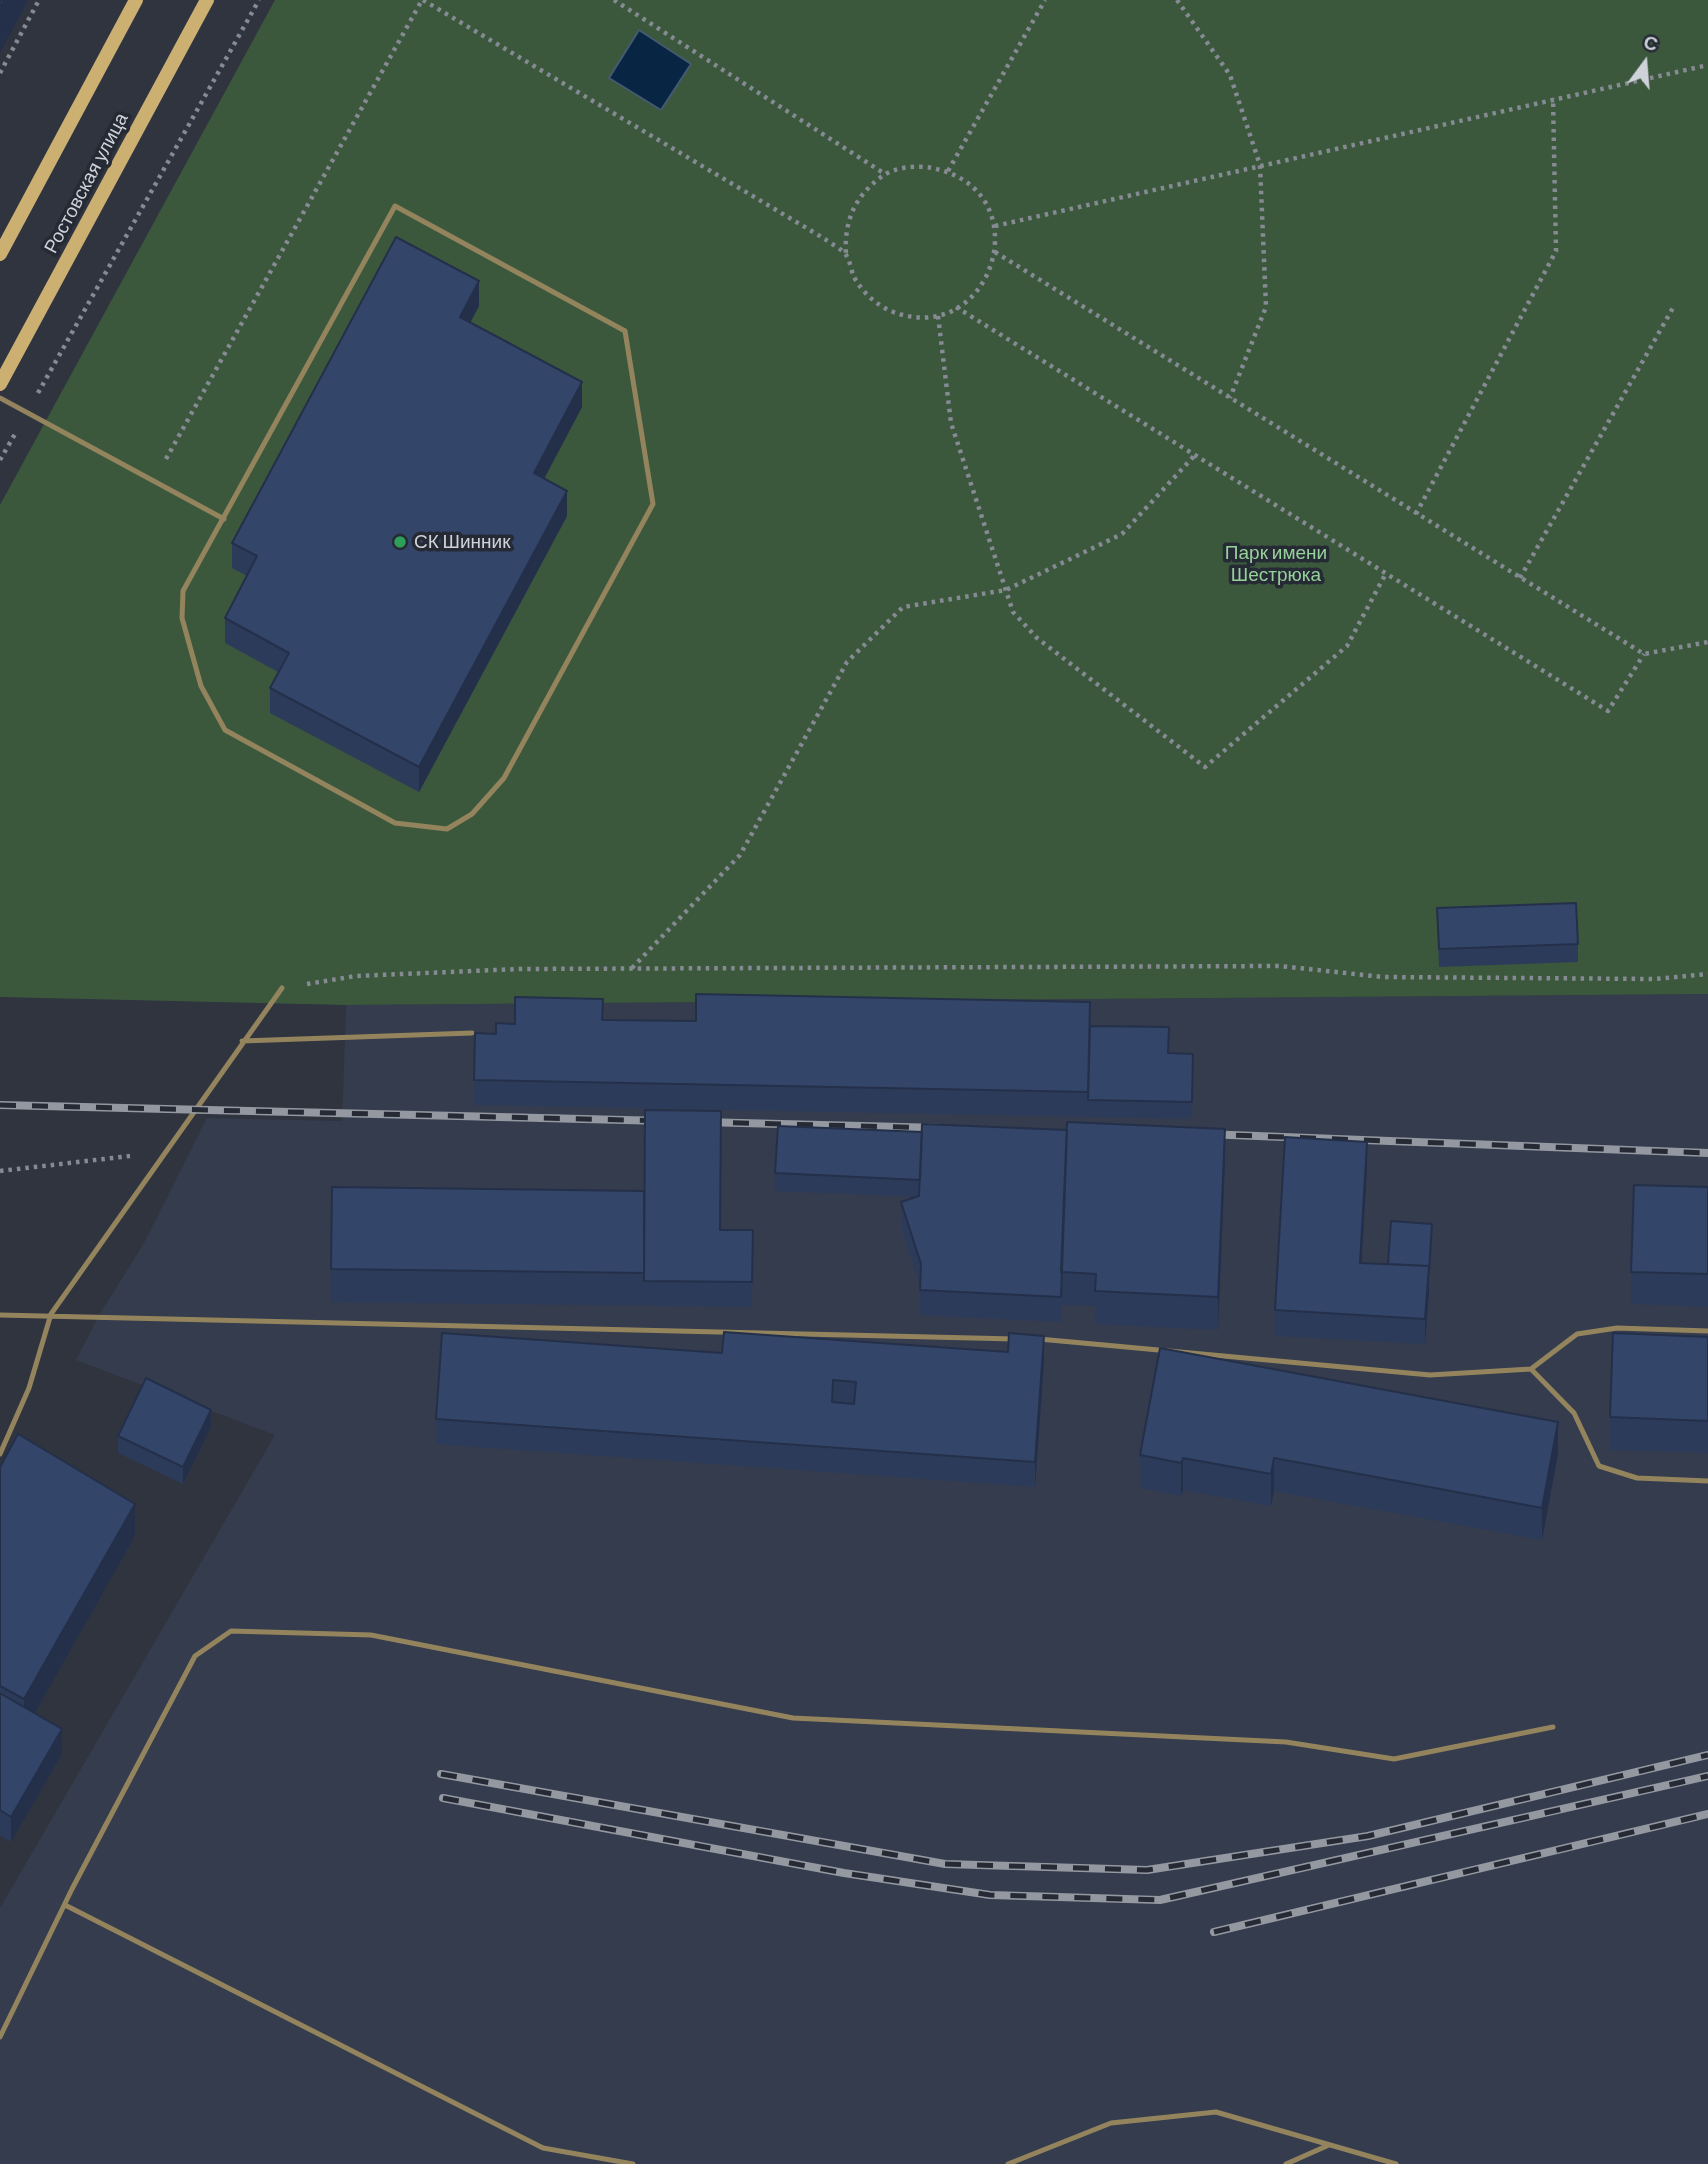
<!DOCTYPE html>
<meta charset="utf-8">
<style>
body{margin:0}
#map{position:relative;width:1708px;height:2164px;overflow:hidden;background:#2f343f;font-family:Barlow,sans-serif}
canvas{display:block}
.north{position:absolute;left:1610px;top:28px;width:70px;height:70px;-webkit-text-stroke:5px #252a35;paint-order:stroke;rotate:16deg;font-size:19px;font-weight:700;line-height:28px;text-align:center;color:#cfd2d9}
.north::after{content:'';display:block;margin:auto;width:24px;height:32px;background:#cfd2d9;clip-path:polygon(50% 0,100% 100%,50% 72%,0 100%)}
</style>
<div id="map">
<canvas width="1708" height="2164"></canvas>
<div class="north">С</div>
</div>
<script>
const g = document.querySelector('canvas').getContext('2d');
g.lineJoin = 'round';
function fill(path, color) {
  g.fillStyle = color;
  g.fill(path, 'evenodd');
}
function stroke(path, color, width, dash) {
  g.strokeStyle = color;
  g.lineWidth = width;
  g.lineCap = dash ? 'butt' : 'round';
  g.setLineDash(dash || []);
  g.stroke(path);
}
function label(font, color, halo, rows, align = 'center') {
  g.font = font + ' Barlow,sans-serif';
  g.lineWidth = 7;
  g.setLineDash([]);
  g.textBaseline = 'middle';
  g.strokeStyle = halo;
  g.fillStyle = color;
  for (const [text, x, y, turn = 0] of rows) {
    g.save();
    g.translate(x, y);
    g.rotate((+turn || 0) * Math.PI / 180);
    g.textAlign = isNaN(turn) ? turn : align;
    if (halo) g.strokeText(text, 0, 0);
    g.fillText(text, 0, 0);
    g.restore();
  }
}
const built = new Path2D(`
 M1708 994V2164H0V1908L275 1435 76 1360 99 1315 144 1243 207 1118 342 1121 346 1005Z`);
const green = new Path2D(`
 M275 0H1708V994L346 1005 0 997V505Z`);
const water = new Path2D(`
 M639 30 691 64 661 110 609 78Z`);
const path = new Path2D(`
 M423 0 825 239C831 244 842 249 846 255 850 261 851 269 853 275 860 290 876 305 891 311 992 352 1044 190 932 168 916 165 894 167 881 177 854 197 844 222 846 255
 M614 0 885 174
 M1177 0 1230 75 1260 165 1266 307 1230 398
 M0 73 39 0
 M948 171 1045 0
 M995 226 1708 65
 M995 252 1644 654 1708 642
 M956 307 1608 711 1644 654
 M938 316 951 423 1013 612 1037 638 1205 767 1347 646 1386 573
 M38 393 259 0
 M166 459 422 0
 M0 460 15 434
 M1416 514 1556 251 1553 98
 M1520 578 1674 306
 M632 968 740 855 847 662 903 607 1006 590 1122 534 1195 455
 M307 984 356 976 519 969 1280 966 1383 977 1655 979 1708 974
 M0 1171 130 1156`);
const lane = new Path2D(`
 M395 206 625 331 653 504 504 778 472 814 447 829 395 823 225 730 201 686 182 618 183 591Z
 M0 398 224 519
 M242 1041 472 1033
 M0 1315 1015 1339
 M1039 1339 1430 1375 1531 1369 1574 1413 1599 1466 1637 1478 1708 1481
 M1531 1369 1577 1334 1617 1328 1708 1331
 M0 1454 29 1388 51 1314 282 988
 M65 1905 543 2148 633 2164
 M0 2037 72 1889 195 1656 231 1631 371 1635 793 1718 1286 1742 1394 1759 1553 1727
 M1008 2164 1111 2123 1216 2112 1396 2164
 M1286 2164 1329 2145`);
const secondary = new Path2D(`
 M0 254 136 0
 M0 384 207 0`);
const rail = new Path2D(`
 M0 1105 666 1121
 M701 1122 942 1128
 M1204 1134 1708 1153
 M441 1774 945 1864 1147 1870 1368 1836 1708 1755
 M443 1798 844 1873 990 1895 1160 1900 1708 1776
 M1214 1932 1708 1814`);
const wall = new Path2D(`
 M479 306 470 322 582 407 544 478 567 516 419 792 270 713V688L278 672 225 643V618L247 576 232 568V543Z
 M1437 908 1578 944V962L1439 967Z
 M603 1020 1090 1026 1169 1053 1193 1054 1192 1119 474 1105 475 1033 496 1034 515 1024Z
 M1225 1161 1218 1330 1095 1324V1306L1061 1305V1322L920 1315V1286L901 1227V1202L916 1197 775 1191V1173Z
 M1367 1167 1361 1263 1388 1264 1432 1233 1425 1344 1275 1336V1310Z
 M332 1187 720 1230H753L752 1307 331 1302Z
 M1708 1187V1307L1631 1304V1272Z
 M1708 1337V1453L1610 1450V1417Z
 M1008 1352 1044 1361 1035 1487 436 1444V1419L722 1353Z
 M211 1427 183 1484 118 1453V1436Z
 M1558 1454 1542 1540 1274 1491 1271 1506 1183 1490 1181 1496 1140 1488V1455Z
 M0 1467 135 1536 34 1713 62 1754 11 1842 0 1836Z`);
const shadedWall = new Path2D(`
 M4 0H28L0 53V8Z
 M479 281V306L460 342V317Z
 M582 382V407L534 498V473Z
 M567 491V516L419 792V767Z
 M1225 1129V1161L1218 1330V1297Z
 M1367 1142V1167L1360 1288V1263Z
 M1429 1266V1292L1425 1344V1319Z
 M1044 1336V1361L1035 1487V1462Z
 M211 1410V1427L183 1484V1467Z
 M1558 1422V1454L1542 1540V1508Z
 M1183 1458V1490L1181 1496V1463Z
 M1274 1458V1491L1271 1506V1474Z
 M135 1504V1536L24 1732V1699Z
 M62 1729V1754L11 1842V1817Z`);
const building = new Path2D(`
 M0 0H4L0 8Z
 M396 237 479 281 460 317 582 382 534 473 567 491 419 767 270 688 289 653 225 618 257 556 232 543Z
 M1576 903 1578 944 1439 949 1437 908Z
 M696 994 1090 1002 1088 1092 474 1080 475 1033 496 1034V1023L515 1024V997L603 999 602 1020 696 1021Z
 M1090 1026 1169 1027 1168 1053 1193 1054 1192 1102 1088 1100Z
 M645 1110 721 1111 720 1230H753L752 1282 644 1281Z
 M1067 1122 1225 1129 1218 1297 1095 1291 1096 1274 1061 1272Z
 M922 1124 1067 1130 1061 1297 920 1290 921 1264 901 1202 919 1196Z
 M778 1126 922 1132 920 1180 775 1173Z
 M1285 1137 1367 1142 1360 1263 1429 1266 1425 1319 1275 1310Z
 M1634 1185 1708 1187V1274L1631 1272Z
 M332 1187 644 1191V1273L331 1269Z
 M1391 1221 1432 1224 1429 1272V1266L1388 1264Z
 M724 1332 1008 1352 1009 1333 1044 1336 1035 1462 436 1419 442 1333 722 1353ZM833 1380 856 1382 854 1404 832 1402Z
 M1613 1333 1708 1337V1421L1610 1417Z
 M1160 1348 1558 1422 1542 1508 1274 1458 1271 1474 1183 1458 1181 1463 1140 1455Z
 M146 1378 211 1410 183 1467 118 1436Z
 M18 1434 135 1504 24 1699 0 1686V1467Z
 M0 1693 62 1729 11 1817 0 1810Z`);
const markers = [
 [400,542,7,"#2e9e5b"]
];
const streetNames = [
 ["Ростовская улица",86,183,-62]
];
const poiNames = [
 ["СК Шинник",414,542]
];
const parkNames = [
 ["Парк имени",1276,553],
 ["Шестрюка",1276,575]
];
fill(built, '#343c4d');
fill(green, '#3b583d');
fill(water, '#082644');
stroke(water, '#445a71', 2);
stroke(path, '#868a93', 4.5, [3.5, 5]);
stroke(lane, '#94845d', 5);
stroke(secondary, '#cbb072', 14);
stroke(rail, '#9498a0', 8);
stroke(rail, '#252a35', 5, [16]);
fill(wall, '#2d3b5b');
fill(shadedWall, '#24304a');
fill(building, '#34456a');
stroke(building, '#24304a', 2);
for (const [x, y, r, color] of markers) {
  const dot = new Path2D();
  dot.arc(x, y, r, 0, 2 * Math.PI);
  g.fillStyle = color;
  g.fill(dot);
  stroke(dot, '#252a35', 2.5);
}
label('19px', '#cfd2d9', '#252a35', streetNames);
label('19px', '#cfd2d9', '#252a35', poiNames, 'left');
label('19px', '#97d19a', '#252a35', parkNames);
</script>
